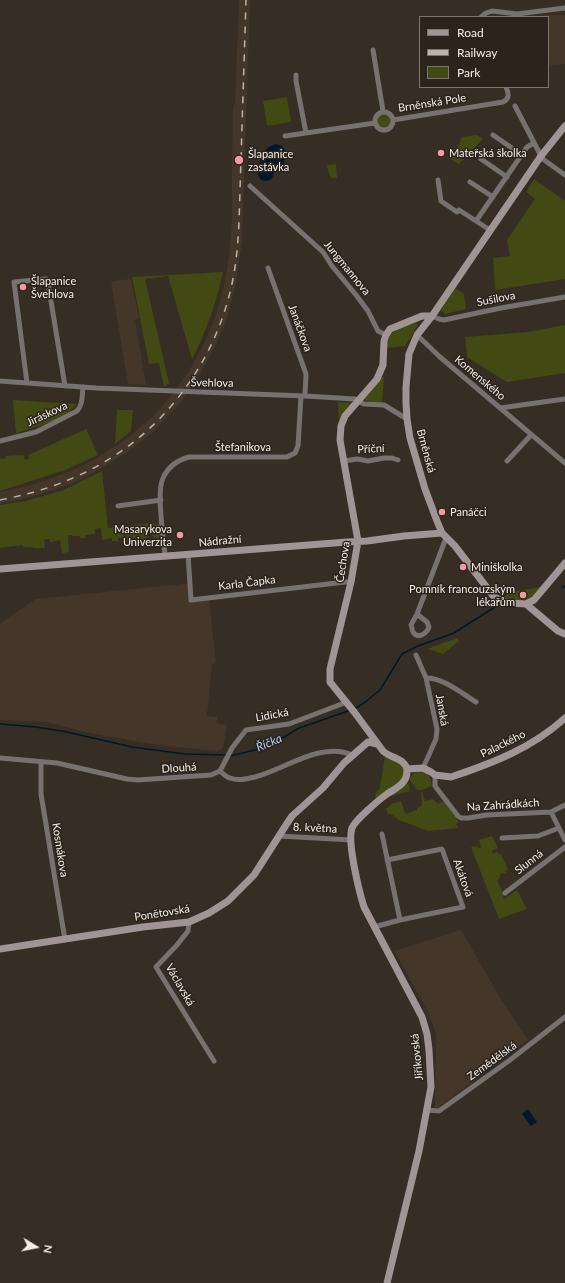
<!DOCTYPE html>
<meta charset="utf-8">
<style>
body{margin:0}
#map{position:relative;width:565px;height:1283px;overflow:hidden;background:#362d25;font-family:Lato,sans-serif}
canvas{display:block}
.legend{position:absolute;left:419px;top:16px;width:130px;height:72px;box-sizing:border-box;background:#2c231c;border:1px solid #7c756e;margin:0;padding:5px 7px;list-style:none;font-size:12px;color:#f5f0ea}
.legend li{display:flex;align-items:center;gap:8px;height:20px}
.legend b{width:20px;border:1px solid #7c756e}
.north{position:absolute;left:16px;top:1227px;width:40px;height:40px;-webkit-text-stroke:3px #2c231c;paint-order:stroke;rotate:100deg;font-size:11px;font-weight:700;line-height:16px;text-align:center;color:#f5f0ea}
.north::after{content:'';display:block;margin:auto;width:14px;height:18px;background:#f5f0ea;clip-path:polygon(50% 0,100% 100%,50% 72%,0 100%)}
</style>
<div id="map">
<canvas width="565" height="1283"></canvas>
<ul class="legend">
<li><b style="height:5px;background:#a09594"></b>Road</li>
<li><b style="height:5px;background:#bab4ad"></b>Railway</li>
<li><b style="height:11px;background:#424912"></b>Park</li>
</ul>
<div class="north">N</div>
</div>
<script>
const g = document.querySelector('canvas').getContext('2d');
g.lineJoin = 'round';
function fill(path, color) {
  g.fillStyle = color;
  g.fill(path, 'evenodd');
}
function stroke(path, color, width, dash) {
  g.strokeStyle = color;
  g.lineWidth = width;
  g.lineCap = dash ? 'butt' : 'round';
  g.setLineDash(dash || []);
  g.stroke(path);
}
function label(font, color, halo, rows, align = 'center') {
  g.font = font + ' Lato,sans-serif';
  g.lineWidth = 3;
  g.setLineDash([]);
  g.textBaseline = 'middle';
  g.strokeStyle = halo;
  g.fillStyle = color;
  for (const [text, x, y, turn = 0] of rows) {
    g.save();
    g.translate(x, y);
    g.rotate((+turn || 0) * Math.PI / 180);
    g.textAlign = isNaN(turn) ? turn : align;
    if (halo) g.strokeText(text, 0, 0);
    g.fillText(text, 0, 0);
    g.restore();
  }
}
const built = new Path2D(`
 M239 0H250L242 241 235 288 226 321 214 349 198 377 180 403 153 432 126 453 97 471 71 484 35 496 0 504V492L32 485 66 473 92 461 129 437 153 416 171 396 189 371 204 344 215 317 220 302 224 286 229 256 232 222V158L233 107 235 103Z
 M545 15H565V64L550 65 548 59V17H545Z
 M131 279 139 318 135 319 146 385 128 384 111 281Z
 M192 583 193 600 209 598 216 663 212 664 207 716 218 717 216 723 227 725 223 748 217 751 157 745 90 733 46 722 0 720V624L2 622 36 599Z
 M461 930 502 1001 528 1040 435 1110 436 1033 426 1008 394 951Z`);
const green = new Path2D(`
 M287 97 291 122 267 126 263 101Z
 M377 121a7 7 0 1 1 14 0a7 7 0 1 1-14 0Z
 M477 135 483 139 459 164 448 158 458 146 462 137Z
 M336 164 337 178H332L329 174 327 165Z
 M534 179 565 201V279L495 290 493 258 510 256 507 240 535 199 526 192Z
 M223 272C216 303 207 331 192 359L168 276 145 279 169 383 164 387 159 363 149 364 132 277Z
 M455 288 464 294 466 309 445 314 441 310Z
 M416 323 418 325 405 346 387 348C388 329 400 328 416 323Z
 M565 325V373L507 382 467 357 465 337 528 332Z
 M381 377H384L382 403 366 401 364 398Z
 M13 400 76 404H77C67 418 32 429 16 433Z
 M338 402 352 403 345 411 339 421Z
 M117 410H133L131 431 115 444Z
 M86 429 98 455 65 470 0 491V458L5 459 6 456 23 455 25 460 29 459 28 455Z
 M102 471 108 528 154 523V525L159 524 160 538H157V542H155L152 534H147L148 538H145V540H141V541L137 542 136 540H131V546L128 547 126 535 123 536V538H118V541H112V538L102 540 101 528 95 529V534L85 535V538H80V536H72V535H68L69 552 62 553 60 540 50 542V539H44L45 548H33V547H23V545L0 548V505L25 501 64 490Z
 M540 587V588C526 604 525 601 506 600L503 597 512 592Z
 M457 638 459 641 443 654 427 649Z
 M385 756C398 762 406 762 403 779L377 799 375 797 376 792 380 788Z
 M418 771C430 773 430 776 432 786L422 790H417L409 779 414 773Z
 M407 783 409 785 410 791 391 796 383 801C391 794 401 790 407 783Z
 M421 792H422L425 801 433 799 438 804 443 801 459 822 456 824 458 828 428 831 399 820 391 814H388L386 809 391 805V804L401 801 405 814 417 810V808L422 805Z
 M492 836 498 848 492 851 493 854 498 852 499 855 501 854 508 870 505 871 506 873 500 874 501 876 499 877 500 879 497 880 504 895 503 896 504 899 517 890 527 909 499 919 471 847 474 846 475 847 477 846 478 848 481 847 479 840Z`);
const water = new Path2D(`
 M276 144C278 145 280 145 282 146 287 150 286 159 283 164 281 166 278 167 276 170 273 172 274 175 272 178 269 182 261 182 259 177 257 174 258 170 259 168 260 157 264 147 276 144Z
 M528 1109 537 1122 531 1126 522 1114Z`);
const stream = new Path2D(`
 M562 587 565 586
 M354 709 364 703 380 690 402 654 418 646 454 633 498 605
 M0 724 36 727 67 732 132 747 185 754 226 755
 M230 756 267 747 299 728 351 710`);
const street = new Path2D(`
 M481 17 486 13 492 11 517 14 565 8
 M373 50 383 111
 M296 75V81L306 133
 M515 106 541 156
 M375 121a9 9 0 1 1 18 0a9 9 0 1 1-18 0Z
 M393 120 503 102C510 98 509 94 506 87
 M493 135 522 155
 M285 136 375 123
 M540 157 565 175
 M481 159 507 177
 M438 180 441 201 457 212 459 210 490 230
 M470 182 493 197
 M250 186 323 252 332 266 356 295 368 311 378 331 386 335
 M476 221 527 147 534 143
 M268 268 306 374 305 396
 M432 316 439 319 444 320 501 308 565 297
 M417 335 440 357 565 463
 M0 381 96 388 305 396 355 399 364 404 384 405 407 419
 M27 383 14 282 46 279 48 283 65 386
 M500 408 565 399
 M0 441 36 432 77 411C83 404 82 396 83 387
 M344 461 357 459 368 461 384 458H392L398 460
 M507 461 531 435
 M118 506 161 500
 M188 554 191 600 345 582H351
 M165 556C164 539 156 493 163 478 168 467 178 460 189 457H287L295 453 298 446 301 396
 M417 614 427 622 429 627C427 633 418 640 413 632 412 630 412 627 411 625L417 614 446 538
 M416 655 426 678 437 729 436 739 423 768
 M426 678C444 678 461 693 476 702
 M0 758 57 763 127 779 138 780 211 775 220 771
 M41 762V794L65 940
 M220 771 232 748 246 730 289 724 347 702
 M220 771C223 774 226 777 230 778 238 781 246 779 255 777 285 769 322 741 352 755
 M435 775V786L458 816 461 818H468L487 815 551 812 565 805
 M551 812 565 840
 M382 834 400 920
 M279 836 351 840
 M502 838 538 836 559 828
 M505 893 565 847
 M189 922 188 931 177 945 156 967 214 1061
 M374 927 400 920 463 907 442 849 387 860
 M427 1110 439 1111 510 1060 565 1017`);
const secondary = new Path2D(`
 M565 126 541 156 432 316 417 335 409 354 406 387V403L407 419 410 438 425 489 437 521 442 533 455 546 494 597 508 603 526 604 558 631 565 634
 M432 316H422L390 329 386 335 384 341 383 365 377 379 345 416 341 426 340 440 358 541 351 582 330 669V682L355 713 383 751C392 759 403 757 407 769L423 768 431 772 435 775 451 777C493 763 532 748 565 718
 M0 569 347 542 367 541 404 536 442 533
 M526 604 534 600 565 563
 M0 949 143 927 189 922 209 913 228 901 254 875 286 825 292 816 323 788 344 763 368 742 377 744
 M387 1283 419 1151 431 1087 429 1050 427 1034 422 1017 364 907C359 891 347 842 352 828 355 820 380 799 387 794 393 790 400 787 404 781 407 777 407 774 407 769`);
const rail = new Path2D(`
 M0 500C26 495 51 488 75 477 154 443 212 371 231 288 236 267 238 244 239 222L246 0`);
const markers = [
 [441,153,4,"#f49aa2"],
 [239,160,5,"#f49aa2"],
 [23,287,4,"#f49aa2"],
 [442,512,4,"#f49aa2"],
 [180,535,4,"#f49aa2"],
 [463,567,4,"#f49aa2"],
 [523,595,4,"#f49aa2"]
];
const streetNames = [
 ["Brněnská Pole",432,103,-9],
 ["Jungmannova",347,268,51],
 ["Sušilova",496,299,-11],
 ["Janáčkova",300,328,70],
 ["Komenského",480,378,40],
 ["Švehlova",212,383,1],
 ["Jiráskova",47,414,-25],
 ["Štefanikova",243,447],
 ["Příční",371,449,-3],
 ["Brněnská",426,451,75],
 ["Nádražní",220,541,-5],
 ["Čechova",343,562,-81],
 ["Karla Čapka",247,583,-7],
 ["Janská",442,710,80],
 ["Lidická",272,715,-10],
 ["Palackého",503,744,-26],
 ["Dlouhá",179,768,-4],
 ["Na Zahrádkách",503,805,-4],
 ["8. května",315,828,3],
 ["Kosmákova",60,850,81],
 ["Slunná",529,862,-38],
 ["Akátová",463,878,70],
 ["Ponětovská",162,913,-9],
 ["Václavská",180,985,60],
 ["Jiříkovská",417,1057,-96],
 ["Zemědělská",492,1061,-36]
];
const poiNames = [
 ["Mateřská školka",449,153],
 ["Šlapanice",248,154],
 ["zastávka",248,167],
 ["Šlapanice",31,281],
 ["Švehlova",31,294],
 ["Panáčci",450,512],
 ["Masarykova",172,529,"right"],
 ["Univerzita",172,542,"right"],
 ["Miniškolka",471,567],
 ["Pomník francouzským",515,589,"right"],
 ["lékařům",515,602,"right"]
];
const waterNames = [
 ["Říčka",269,743,-23]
];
fill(built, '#44372a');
fill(green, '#424912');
fill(water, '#001829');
stroke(stream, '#001829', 1.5);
stroke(street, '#777170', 5);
stroke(secondary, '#a09594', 7);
stroke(rail, '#bab4ad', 1.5, [7, 7]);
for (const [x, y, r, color] of markers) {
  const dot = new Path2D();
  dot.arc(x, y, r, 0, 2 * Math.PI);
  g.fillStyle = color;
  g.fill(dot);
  stroke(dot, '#2c231c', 1.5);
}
label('11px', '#f5f0ea', '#2c231c', streetNames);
label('11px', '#f5f0ea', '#2c231c', poiNames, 'left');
label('italic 12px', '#a9d2ef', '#2c231c', waterNames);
</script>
